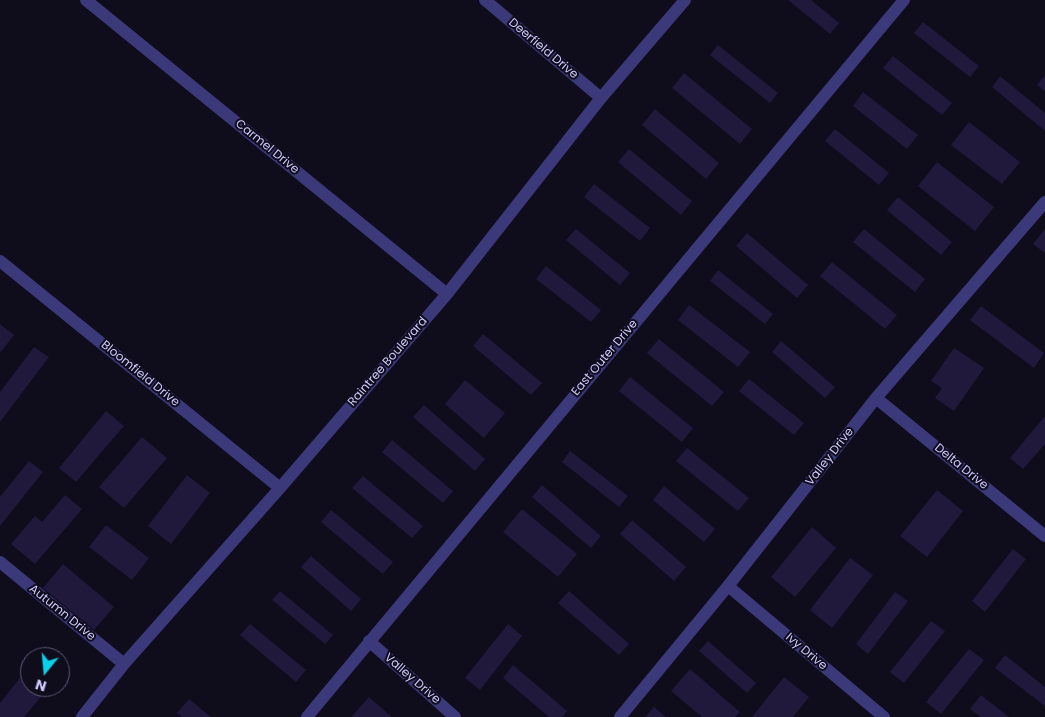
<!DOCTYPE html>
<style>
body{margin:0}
#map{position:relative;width:1045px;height:717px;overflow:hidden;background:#0f0c1c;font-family:Poppins,sans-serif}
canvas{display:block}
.north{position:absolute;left:20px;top:647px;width:50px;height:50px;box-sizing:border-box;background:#0f0c1c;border:1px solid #5c5876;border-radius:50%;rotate:197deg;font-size:14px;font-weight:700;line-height:20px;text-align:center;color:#cfc9fd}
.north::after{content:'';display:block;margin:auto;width:18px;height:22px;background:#08d2ea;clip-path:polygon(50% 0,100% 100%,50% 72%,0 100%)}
</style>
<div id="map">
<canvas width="1045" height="717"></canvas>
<div class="north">N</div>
</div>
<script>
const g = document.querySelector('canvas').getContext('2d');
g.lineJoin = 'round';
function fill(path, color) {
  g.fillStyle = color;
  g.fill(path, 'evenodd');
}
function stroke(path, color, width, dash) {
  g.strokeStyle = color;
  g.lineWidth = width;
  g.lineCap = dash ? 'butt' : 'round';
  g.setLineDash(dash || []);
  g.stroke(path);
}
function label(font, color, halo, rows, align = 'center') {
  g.font = font + ' Poppins,sans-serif';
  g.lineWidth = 4;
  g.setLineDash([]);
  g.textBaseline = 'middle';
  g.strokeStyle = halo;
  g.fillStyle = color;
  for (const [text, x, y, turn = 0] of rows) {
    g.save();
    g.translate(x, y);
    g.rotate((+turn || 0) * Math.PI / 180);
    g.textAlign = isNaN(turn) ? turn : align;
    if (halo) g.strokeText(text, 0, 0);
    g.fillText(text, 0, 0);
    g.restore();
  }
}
const building = new Path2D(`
 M788 0H811L839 23 830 34Z
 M923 22 979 66 970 77 914 33Z
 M718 45 778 93 770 103 710 55Z
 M893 56 952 103 942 115 883 68Z
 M684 73 752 129 740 144 672 88Z
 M1045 75V91L1037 85Z
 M1000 76 1045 113V131L992 87Z
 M863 92 918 135 907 149 853 106Z
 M655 109 719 163 706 179 642 125Z
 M969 122 1020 162 1002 184 951 145Z
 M835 129 889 173 879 185 825 141Z
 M629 149 692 201 681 215 618 162Z
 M937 162 994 207 975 231 918 186Z
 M594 184 650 228 640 241 584 197Z
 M898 197 952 242 941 255 887 210Z
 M576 229 630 273 620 285 566 240Z
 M864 229 925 279 915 292 853 242Z
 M1045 229V253L1033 244Z
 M747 233 808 285 797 298 736 246Z
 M832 262 897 315 885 329 820 276Z
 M546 266 601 310 591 322 536 279Z
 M718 270 773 314 765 324 710 281Z
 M689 305 750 352 738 367 678 320Z
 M981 306 1044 353 1034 368 970 320Z
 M0 324 14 335 0 353Z
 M483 334 542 383 531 395 473 346Z
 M659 339 724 392 712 406 647 353Z
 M781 341 835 387 825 398 772 352Z
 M34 347 49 357 0 422V392Z
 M954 348 984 368 954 411 935 398 942 388 931 381Z
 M630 377 693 428 682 442 619 391Z
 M749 379 804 423 794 435 739 391Z
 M465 380 505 413 484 438 445 404Z
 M424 405 485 459 475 471 413 417Z
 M106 411 124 426 76 482 59 468Z
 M1045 416V444L1023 469 1010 458Z
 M142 437 167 458 124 508 99 487Z
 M392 440 453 491 443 503 382 452Z
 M687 448 749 498 738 511 676 461Z
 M570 451 628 496 619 507 562 462Z
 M29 461 43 472 0 526V497Z
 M187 475 210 493 171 544 148 526Z
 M363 476 423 526 412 538 352 488Z
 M542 485 601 536 591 548 532 497Z
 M664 486 715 529 704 542 653 500Z
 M937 490 963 511 927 557 900 536Z
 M65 495 82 509 35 564 11 544 35 516 42 522Z
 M522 509 577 554 558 577 503 532Z
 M331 510 393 562 383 574 321 522Z
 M632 520 686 567 674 581 620 534Z
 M106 525 149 558 132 580 89 547Z
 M812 527 836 548 795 597 771 577Z
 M1013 549 1026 559 985 612 972 601Z
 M311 556 361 599 351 611 301 567Z
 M850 558 873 575 832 628 810 610Z
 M63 564 114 607 94 630 43 588Z
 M280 591 333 635 325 644 272 600Z
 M569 591 629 644 619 655 558 603Z
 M895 592 908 601 868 654 856 644Z
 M931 621 945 631 904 683 890 672Z
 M250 624 306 670 296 682 240 635Z
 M508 624 522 636 480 690 465 678Z
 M708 641 756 683 747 693 699 651Z
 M969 649 984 660 941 714 926 702Z
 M1005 655 1045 687V706L995 668Z
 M513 665 567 711 562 717H549L503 678Z
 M690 669 740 712 735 717H702L671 691Z
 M23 674 30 680V687H39L45 692 24 717H0V703Z
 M784 677 809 697 793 717H752Z
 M981 695 1009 717H981L970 709Z
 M369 697 392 717H353L352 716Z
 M189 699 211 717H182L177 713Z
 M654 707 666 717H645Z`);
const street = new Path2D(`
 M86 0 447 294
 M485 0 601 98
 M0 261 280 488
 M876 398 1045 536
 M0 562 124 664
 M728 586 884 717
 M369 641 455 717
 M82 717 124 664 280 488 447 294 601 98 685 0
 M307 717 904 0
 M620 717 728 586 876 398 1045 202`);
const streetNames = [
 ["Deerfield Drive",543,49,40],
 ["Carmel Drive",267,147,39],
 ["East Outer Drive",605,358,-50],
 ["Raintree Boulevard",388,362,-49],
 ["Bloomfield Drive",140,374,39],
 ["Valley Drive",830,457,-52],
 ["Delta Drive",961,467,39],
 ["Autumn Drive",62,613,39],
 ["Ivy Drive",806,652,40],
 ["Valley Drive",412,679,41]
];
fill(building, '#20193c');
stroke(street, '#3b397a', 12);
label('12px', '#cfc9fd', '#0f0c1c', streetNames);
</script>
